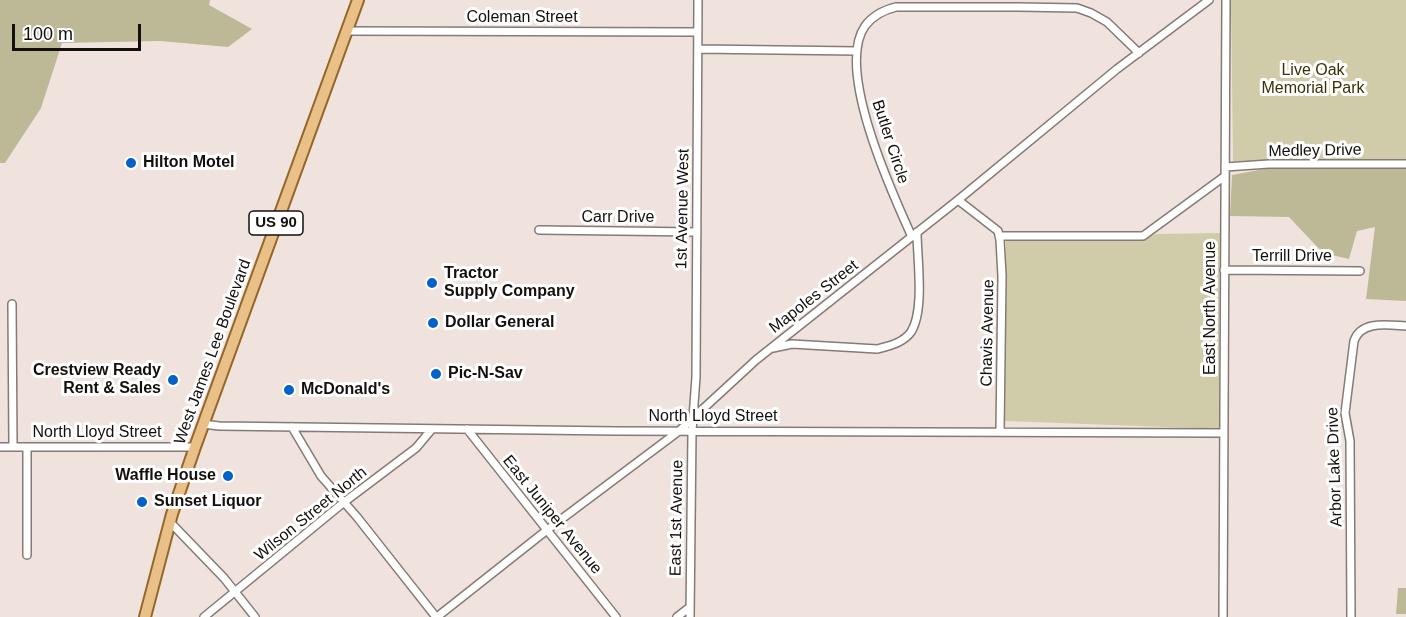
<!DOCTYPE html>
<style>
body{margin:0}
#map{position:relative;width:1406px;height:617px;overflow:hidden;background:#f0e3de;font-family:Arial,sans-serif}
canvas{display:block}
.scale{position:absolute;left:12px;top:24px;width:129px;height:27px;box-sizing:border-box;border:3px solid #130f0d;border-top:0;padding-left:8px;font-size:18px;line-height:21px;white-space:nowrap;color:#130f0d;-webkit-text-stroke:4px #fff;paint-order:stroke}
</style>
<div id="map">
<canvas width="1406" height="617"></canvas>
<div class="scale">100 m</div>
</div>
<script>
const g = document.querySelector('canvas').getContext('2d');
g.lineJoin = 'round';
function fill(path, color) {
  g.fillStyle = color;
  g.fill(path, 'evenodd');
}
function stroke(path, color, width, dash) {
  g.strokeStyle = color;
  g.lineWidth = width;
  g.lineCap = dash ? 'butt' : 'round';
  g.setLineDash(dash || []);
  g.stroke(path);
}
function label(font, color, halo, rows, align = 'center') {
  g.font = font + ' Arial,sans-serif';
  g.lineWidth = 6;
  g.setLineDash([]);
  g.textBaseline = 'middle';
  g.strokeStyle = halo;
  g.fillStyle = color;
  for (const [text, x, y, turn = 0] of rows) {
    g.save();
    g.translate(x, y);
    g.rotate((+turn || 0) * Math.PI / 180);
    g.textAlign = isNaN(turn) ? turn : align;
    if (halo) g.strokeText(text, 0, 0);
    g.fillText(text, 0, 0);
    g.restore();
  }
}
const green = new Path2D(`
 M1231 0H1406V159L1233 161Z
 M1220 233 1219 429 1005 421 1006 240 1136 241 1145 239 1156 234Z`);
const forest = new Path2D(`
 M0 0H210L209 5 252 29 228 47 160 41 62 43 41 108 5 163H0Z
 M1270 168 1406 169V301L1366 299 1375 227 1357 231 1349 259 1323 253 1289 217 1230 216 1232 175Z
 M1398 588H1406V614H1396Z`);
const street = new Path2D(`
 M346 31 698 32
 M698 49 857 51
 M1225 167 1269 164H1406
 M958 200 998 231 1000 240 1002 276 1000 432
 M539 230 697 232
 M999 236H1143L1225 176
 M912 237C892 193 835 69 865 26 873 15 884 10 896 7H1019L1077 8 1091 13 1107 22 1139 53
 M1224 270 1360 271
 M12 304 13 447
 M773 348 792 344 877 349C889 346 903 343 911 332 925 310 917 258 917 232
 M203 424 219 426 616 431 1223 433
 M292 427 321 476 357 517 436 617
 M467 429 616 617
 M0 447H195
 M27 447V555
 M170 522 224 578 255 617
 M204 617 343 503 416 448 432 429
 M437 617 547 530 679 431 756 360 958 200 1117 69 1209 0
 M677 617 690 607
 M690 617 692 431 696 377 698 0
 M1223 617 1226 0
 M1351 617 1350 441 1345 413 1354 341C1361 320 1388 325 1406 326`);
const primary = new Path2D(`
 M145 617 172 514 195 447 358 0`);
const markers = [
 [131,163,6,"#0262ca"],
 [432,283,6,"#0262ca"],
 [433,323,6,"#0262ca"],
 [436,374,6,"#0262ca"],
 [173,380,6,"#0262ca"],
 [289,390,6,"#0262ca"],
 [228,476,6,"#0262ca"],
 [142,502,6,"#0262ca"]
];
const shields = [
 [276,223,54]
];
const shieldNames = [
 ["US 90",276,223]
];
const streetNames = [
 ["Coleman Street",522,18],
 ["Butler Circle",890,142,72],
 ["Medley Drive",1315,151,-1],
 ["1st Avenue West",683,209,-89],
 ["Carr Drive",618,218],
 ["Terrill Drive",1292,257],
 ["Mapoles Street",814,297,-38],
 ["East North Avenue",1211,308,-90],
 ["Chavis Avenue",988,333,-89],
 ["West James Lee Boulevard",213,352,-70],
 ["North Lloyd Street",713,417],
 ["North Lloyd Street",97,433],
 ["Arbor Lake Drive",1335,467,-92],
 ["Wilson Street North",311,514,-39],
 ["East Juniper Avenue",552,515,51],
 ["East 1st Avenue",677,518,-89]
];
const parkNames = [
 ["Live Oak",1313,71],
 ["Memorial Park",1313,89]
];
const poiNames = [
 ["Hilton Motel",143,163],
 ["Tractor",444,274],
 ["Supply Company",444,292],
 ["Dollar General",445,323],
 ["Crestview Ready",161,371,"right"],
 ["Rent & Sales",161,389,"right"],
 ["Pic-N-Sav",448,374],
 ["McDonald's",301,390],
 ["Waffle House",216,476,"right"],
 ["Sunset Liquor",154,502]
];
fill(green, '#d0cca9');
fill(forest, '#bdb895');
stroke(street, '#857a75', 10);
stroke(primary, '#956829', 14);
stroke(street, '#fff', 7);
stroke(primary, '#e9c188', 10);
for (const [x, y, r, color] of markers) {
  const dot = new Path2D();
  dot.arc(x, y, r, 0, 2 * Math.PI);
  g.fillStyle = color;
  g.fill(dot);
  stroke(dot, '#fff', 2);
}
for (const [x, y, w] of shields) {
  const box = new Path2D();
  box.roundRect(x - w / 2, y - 12, w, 24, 4.5);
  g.fillStyle = '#fff';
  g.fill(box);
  stroke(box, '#130f0d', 1.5);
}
label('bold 15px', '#130f0d', null, shieldNames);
label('16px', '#130f0d', '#fff', streetNames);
label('16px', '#383204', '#fff', parkNames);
label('bold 16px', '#130f0d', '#fff', poiNames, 'left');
</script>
